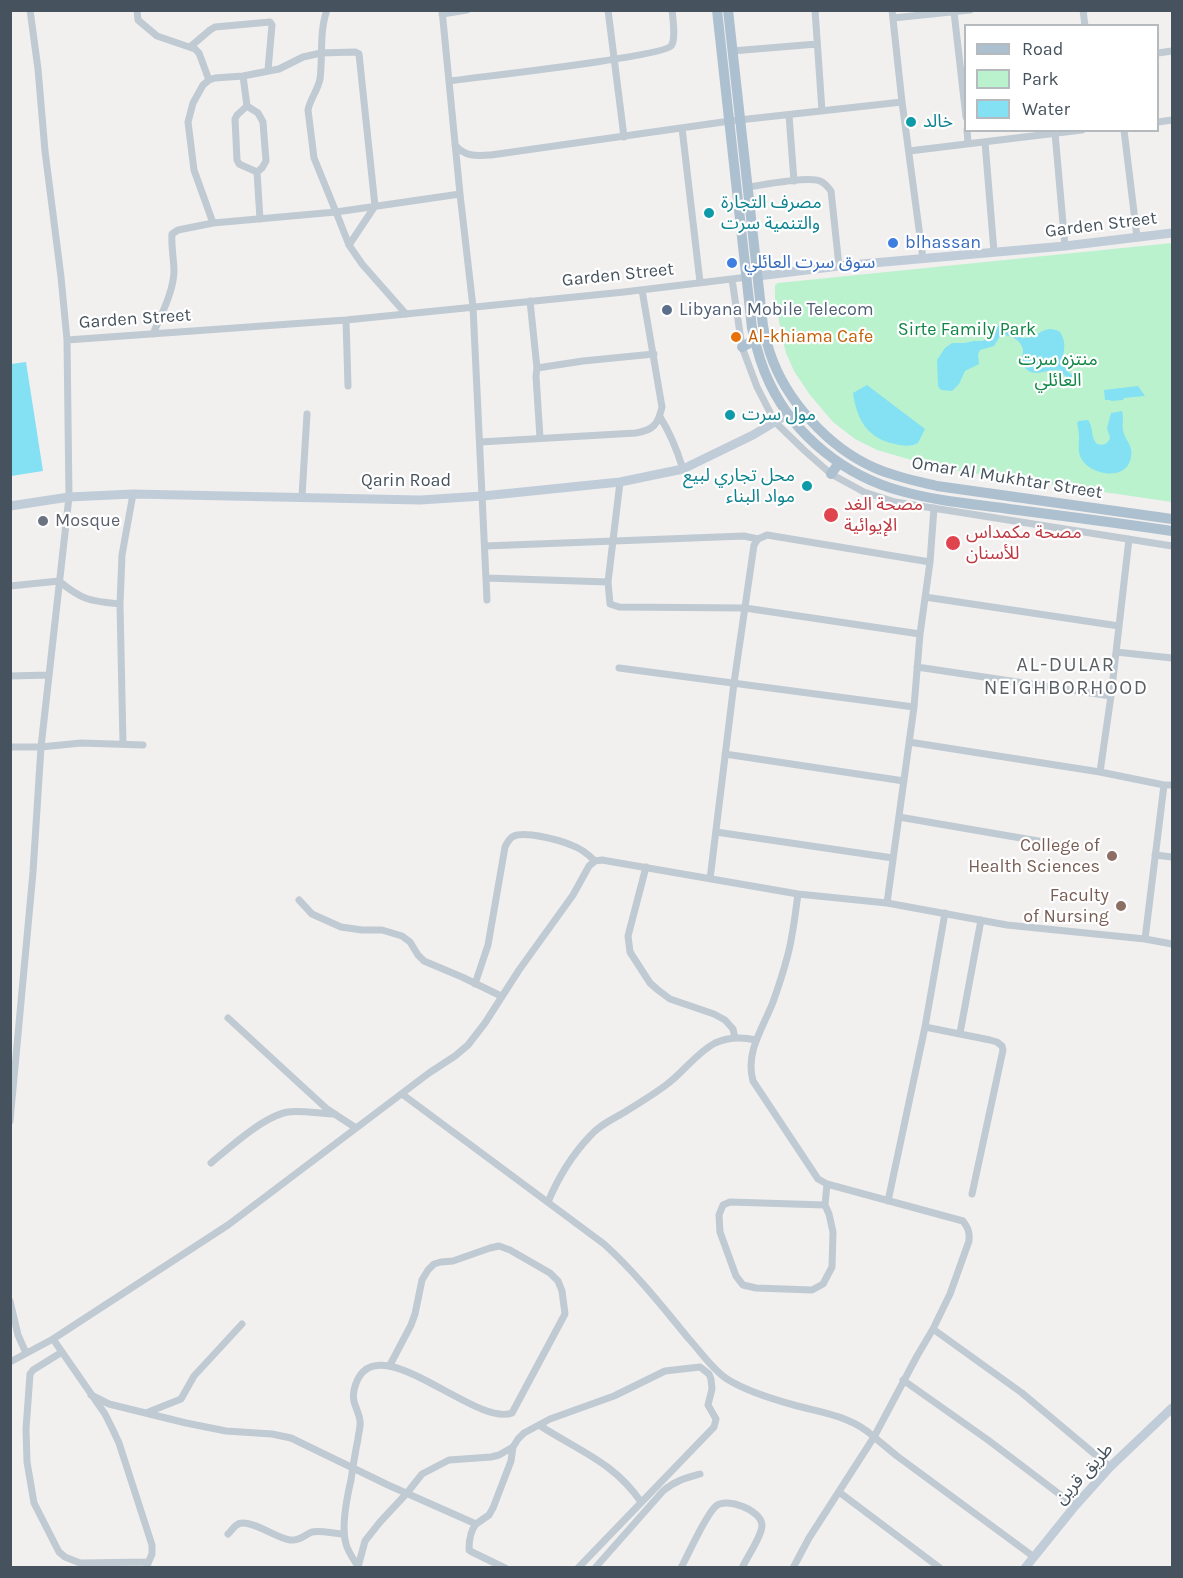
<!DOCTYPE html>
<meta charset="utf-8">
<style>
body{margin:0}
#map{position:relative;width:1183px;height:1578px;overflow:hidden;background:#f2efef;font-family:Karla,sans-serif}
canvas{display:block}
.frame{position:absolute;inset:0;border:12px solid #46535e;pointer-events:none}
.legend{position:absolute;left:964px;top:24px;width:195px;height:108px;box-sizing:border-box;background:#fff;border:2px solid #b5babf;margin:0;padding:8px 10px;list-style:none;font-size:18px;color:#46535e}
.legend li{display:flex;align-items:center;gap:12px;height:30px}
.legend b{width:30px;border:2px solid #b5babf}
</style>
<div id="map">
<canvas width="1183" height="1578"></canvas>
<div class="frame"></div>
<ul class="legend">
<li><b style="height:8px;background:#adc0d0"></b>Road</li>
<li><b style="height:16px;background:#baf2ce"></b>Park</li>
<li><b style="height:16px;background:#84e0f3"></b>Water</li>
</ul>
</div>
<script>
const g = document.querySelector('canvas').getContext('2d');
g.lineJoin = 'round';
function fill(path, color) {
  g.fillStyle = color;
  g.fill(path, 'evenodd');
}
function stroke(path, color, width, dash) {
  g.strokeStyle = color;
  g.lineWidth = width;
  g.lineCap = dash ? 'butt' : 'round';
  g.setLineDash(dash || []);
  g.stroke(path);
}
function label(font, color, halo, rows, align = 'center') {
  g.font = font + ' Karla,"Noto Sans Arabic",sans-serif';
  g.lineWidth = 4.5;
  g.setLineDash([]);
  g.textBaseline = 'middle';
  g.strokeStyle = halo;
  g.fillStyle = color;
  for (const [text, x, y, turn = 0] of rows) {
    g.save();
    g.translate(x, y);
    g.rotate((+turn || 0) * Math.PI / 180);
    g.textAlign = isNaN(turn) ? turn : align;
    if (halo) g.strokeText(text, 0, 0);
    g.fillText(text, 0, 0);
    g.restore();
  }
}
const green = new Path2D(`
 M1172 243V502L939 468 877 450 855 439 833 422 810 395 794 371 786 353 782 337 775 300V285L778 283Z`);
const water = new Path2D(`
 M1000 325C1010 326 1014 337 1024 338 1040 338 1043 323 1060 332 1073 353 1050 359 1077 379V383H1074L1058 370C1042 369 1035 380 1022 365 1022 360 1023 354 1023 349 1021 340 1008 333 1000 336L994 346 980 350 978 354 979 364 965 371 959 384 952 391 941 390 938 386 937 360 945 348 952 343H964L974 341H983L992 330Z
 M26 362 43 471 11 476V364Z
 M867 385 925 429 918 443C910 447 903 446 895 444 867 438 857 420 853 393Z
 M1138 386 1145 396 1124 398 1123 400 1111 401 1110 400H1105L1104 390Z
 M1122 411C1124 418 1122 423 1123 430 1125 442 1135 445 1130 461 1123 482 1087 474 1080 456 1078 450 1079 443 1079 437 1079 432 1078 428 1077 423L1079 421 1088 420C1094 428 1090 437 1097 444 1103 446 1108 444 1110 438L1107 428 1111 413Z`);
const street = new Path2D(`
 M137 10 138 20 157 36 195 49 199 53 209 80
 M442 10 460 194 473 307 487 600
 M608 10 624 137
 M815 10 822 111
 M892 10 902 102 923 259
 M1083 10 1085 26
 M954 12 966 117
 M442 14 467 10
 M893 18 970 10
 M190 47 210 30 215 27 270 22 272 25 268 70
 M732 51 817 44
 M1158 53 1172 51
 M243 76 247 106 258 113 263 122 266 161 262 168 257 172 260 219
 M450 81C477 77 661 57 671 46 676 40 673 19 672 10
 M247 106 237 115 235 119 237 160 239 164 257 172
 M789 115 794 181
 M1158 122 1172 120
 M682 128 700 282
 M967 130 968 143
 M1124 130 1137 237
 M1055 133 1065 246
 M985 142 994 252
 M455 145C465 157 476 156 491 155L730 121 902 102
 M909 151 1082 130
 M748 187C763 185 807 176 820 181 825 183 828 187 831 191L839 266
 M213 223 194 170 188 122 193 103 203 85 209 80 215 78 243 76 279 69 303 57 321 53 355 52 359 54 375 206 349 245
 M732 279 742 347 757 387 775 422 805 451 831 474 864 492 895 502 1172 546
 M530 301 537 368
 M406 314 362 264 349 245 336 212 460 194
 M346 320 348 386
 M153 334C161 315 173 293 174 272 174 259 171 247 172 234L178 230 213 223 336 212 314 158 308 110C310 99 318 90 320 79 323 56 319 32 327 10
 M67 340 346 320 624 292 748 277
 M660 417C671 434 677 450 683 469
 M540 438 536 376 537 368 583 361 654 354
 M480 442 636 433C654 430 658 424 662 407L642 290
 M620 482 608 582 610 604 619 607 745 608 920 634
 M302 496 307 414
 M485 546 744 536 758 539
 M486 578 608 582
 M10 586 59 581C83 601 91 601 120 604
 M925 597 1119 626
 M1116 652 1172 658
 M917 667 1111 696
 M619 668 914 707
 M10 676 49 675
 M909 742 1100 772 1164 785H1172
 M123 744 120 604 122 555 133 494
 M10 747H41L81 743 143 745
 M725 754 904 781
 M1100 772 1111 696 1129 539
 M899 817 1073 847
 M716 832 893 858
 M1155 855 1172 857
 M646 867 628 936 630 952 650 983 658 990 670 999 714 1014 725 1020 733 1029 735 1038
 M710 879 734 683 754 545 758 539 767 535 930 562
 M798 894C795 915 793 937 787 958 783 973 778 988 773 1002 763 1028 745 1052 753 1081L818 1179 827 1184 963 1221C968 1228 970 1232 969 1241L950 1294 933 1329 917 1356 874 1437 897 1456 1034 1557
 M299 900 312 914 341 927 362 930H382L402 936 410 942 418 955 424 961 462 977 501 996
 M887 903 914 707 920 634 930 562 934 508
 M1145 939 1164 785
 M475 984 488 945 505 847C507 843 509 838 514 836 525 831 560 840 571 845 580 848 588 854 595 861
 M228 1018 327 1109 356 1128
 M925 1027 990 1040 997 1042 1002 1046 1003 1050 972 1194
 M960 1033 981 920
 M402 1094 604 1244C635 1272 662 1306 689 1339 701 1352 712 1369 727 1379 746 1391 772 1399 794 1405 822 1413 852 1416 874 1437L809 1538 793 1568
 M10 1121 33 872 41 747 69 497 67 340 61 277 45 151 38 69 30 10
 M211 1163C230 1147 264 1116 288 1112 301 1110 322 1114 335 1114
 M888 1201 925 1027 945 913
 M548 1202C558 1178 572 1155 590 1136 600 1124 614 1119 628 1110 641 1102 654 1094 666 1085 683 1073 696 1053 715 1043 728 1037 743 1037 756 1040
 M825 1205 730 1202 723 1205 719 1215 720 1232 736 1276 743 1285 756 1288 812 1290 823 1284 832 1267 833 1232 829 1214 825 1205 827 1184
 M10 1301 18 1335 26 1353
 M933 1329 1022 1393 1110 1467
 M53 1339 105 1414 112 1428 119 1443 152 1545V1554L146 1568
 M62 1352 33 1370 30 1374 26 1429 27 1462 34 1503 59 1552 65 1557 80 1563 86 1568
 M10 1362 53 1339 228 1225 429 1073 455 1056 468 1045 485 1023 519 970 573 895 589 866 595 861 602 860 798 894 887 903 1007 925 1145 939 1172 944
 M903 1380 988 1440 1075 1506
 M91 1395 109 1404 186 1423 226 1431 272 1434 291 1438 388 1485 476 1524C470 1531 469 1540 469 1550L472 1552 505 1568
 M146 1413 181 1399 194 1376 242 1324
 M539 1425C577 1450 614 1462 641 1502
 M839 1492 940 1568
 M476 1524 489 1515 493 1508 511 1461 513 1447 518 1439 524 1433 550 1419 614 1396 665 1371 700 1367 709 1374 711 1379 712 1389 708 1405 716 1419 714 1427 578 1568
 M228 1534C232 1530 236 1523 242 1523 256 1522 276 1538 290 1540 300 1541 304 1535 312 1532 321 1530 335 1534 344 1534
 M81 1563 147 1562
 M358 1567 365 1541 380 1522 407 1493 422 1474 449 1460 491 1457 499 1455 513 1447
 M359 1568C354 1560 348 1552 346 1544 341 1527 347 1497 351 1480 353 1466 355 1453 358 1439 358 1434 361 1427 360 1421 359 1410 351 1403 354 1390 371 1318 474 1428 512 1413L565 1314 562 1291 558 1281 550 1273 510 1250 499 1246 490 1248 453 1261 441 1262 434 1264 428 1270 422 1280 415 1314 411 1325 390 1365
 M595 1568 663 1491C674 1481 686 1478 700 1474
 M681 1568C688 1555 706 1514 716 1506 727 1497 761 1510 762 1525 762 1536 747 1557 742 1568`);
const secondary = new Path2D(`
 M758 276 839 266 1065 246 1172 233
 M10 506 69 497 133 494 420 500 483 496 620 482 683 469 753 435 788 414
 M1025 1568 1075 1506 1110 1467 1172 1408`);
const primary = new Path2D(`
 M717 10 752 328C756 347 761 366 770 384 795 436 845 476 901 491 936 501 973 504 1009 509 1064 516 1118 523 1172 531
 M728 10 763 326C765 335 767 344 770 353 786 401 829 448 875 468 895 477 916 481 937 486L1172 519
 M742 347 755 340
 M831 474 839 463`);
const markers = [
 [911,122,6,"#0f9aa8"],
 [709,213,6,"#0f9aa8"],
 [893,243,6,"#3f7fe0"],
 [732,263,6,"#3f7fe0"],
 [667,310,6,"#5c6f8a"],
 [736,337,6,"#e8710a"],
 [730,415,6,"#0f9aa8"],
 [807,486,6,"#0f9aa8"],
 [831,515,8,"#e0444e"],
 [43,521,6,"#6b7280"],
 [953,543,8,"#e0444e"],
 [1112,856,6,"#8d6e63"],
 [1121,906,6,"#8d6e63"]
];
const cultureNames = [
 ["خالد",923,122],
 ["مصرف التجارة",721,203],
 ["والتنمية سرت",721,224],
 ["مول سرت",742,415],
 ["محل تجاري لبيع",795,476,"right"],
 ["مواد البناء",795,497,"right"]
];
const streetNames = [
 ["Garden Street",1101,225,-7],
 ["Garden Street",618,275,-6],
 ["Garden Street",135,319,-4],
 ["Omar Al Mukhtar Street",1007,478,9],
 ["Qarin Road",406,481],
 ["طريق قرين",1084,1474,-47]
];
const shopNames = [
 ["blhassan",905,243],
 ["سوق سرت العائلي",744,263]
];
const serviceNames = [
 ["Libyana Mobile Telecom",679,310]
];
const parkNames = [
 ["Sirte Family Park",967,330],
 ["منتزه سرت",1058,360],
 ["العائلي",1058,381]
];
const foodNames = [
 ["Al-khiama Cafe",748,337]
];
const healthNames = [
 ["مصحة الغد",844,505],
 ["الإيوائية",844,526],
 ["مصحة مكمداس",966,533],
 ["للأسنان",966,554]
];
const worshipNames = [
 ["Mosque",55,521]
];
const educationNames = [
 ["College of",1100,846],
 ["Health Sciences",1100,867],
 ["Faculty",1109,896],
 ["of Nursing",1109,917]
];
const neighbourhoodNames = [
 ["AL-DULAR",1066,665],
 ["NEIGHBORHOOD",1066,688]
];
fill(green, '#baf2ce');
fill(water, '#84e0f3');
stroke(street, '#bfcad2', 7);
stroke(secondary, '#c0cdd9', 9);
stroke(primary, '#adc0d0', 10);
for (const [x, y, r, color] of markers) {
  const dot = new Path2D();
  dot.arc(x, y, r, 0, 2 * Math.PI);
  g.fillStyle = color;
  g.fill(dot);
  stroke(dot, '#fff', 2);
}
label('18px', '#0d838f', '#fff', cultureNames, 'left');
label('18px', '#46535e', '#fff', streetNames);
label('18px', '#366cbe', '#fff', shopNames, 'left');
label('18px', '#4e5e75', '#fff', serviceNames, 'left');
label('18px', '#108646', '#fff', parkNames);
label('18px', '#c56008', '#fff', foodNames, 'left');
label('18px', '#be3a42', '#fff', healthNames, 'left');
label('18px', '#5b616d', '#fff', worshipNames, 'left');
label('18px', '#785e54', '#fff', educationNames, 'right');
g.letterSpacing = '1.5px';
label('20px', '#5b6065', '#fff', neighbourhoodNames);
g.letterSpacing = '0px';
</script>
